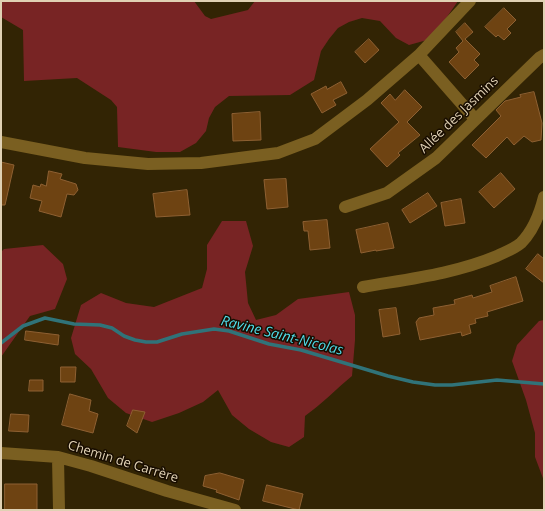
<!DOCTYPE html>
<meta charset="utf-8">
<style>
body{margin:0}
#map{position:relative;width:545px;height:511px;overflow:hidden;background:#322404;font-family:"Open Sans",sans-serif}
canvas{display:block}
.frame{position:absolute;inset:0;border:2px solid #e0d1b4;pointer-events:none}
</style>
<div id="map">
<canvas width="545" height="511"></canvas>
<div class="frame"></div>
</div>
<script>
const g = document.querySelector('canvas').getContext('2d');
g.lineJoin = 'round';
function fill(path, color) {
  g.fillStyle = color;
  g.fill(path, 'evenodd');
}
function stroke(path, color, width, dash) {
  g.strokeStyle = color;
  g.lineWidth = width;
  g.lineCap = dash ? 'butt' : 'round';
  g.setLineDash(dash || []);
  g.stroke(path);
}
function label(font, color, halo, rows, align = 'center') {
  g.font = font + ' "Open Sans",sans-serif';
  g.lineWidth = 3;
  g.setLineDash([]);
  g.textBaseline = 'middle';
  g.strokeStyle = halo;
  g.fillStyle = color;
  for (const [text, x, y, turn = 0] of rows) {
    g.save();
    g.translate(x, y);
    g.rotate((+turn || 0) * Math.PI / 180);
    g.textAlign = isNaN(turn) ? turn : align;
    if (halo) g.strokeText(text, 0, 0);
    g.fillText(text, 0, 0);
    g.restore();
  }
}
const green = new Path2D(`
 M1 1H194L205 16 211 19 248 10 255 1H458L440 27 427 40 409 45 396 38 380 21 362 18 349 22 338 28 329 39 321 51 314 80 290 95 229 96 215 107 209 118 206 131 196 143 180 152H156L118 147 117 107 111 100 77 78 24 81 23 30 1 17Z
 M222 221H246L253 246 245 272 248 303 256 320 276 315 298 299 349 292 355 315V340L352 376C336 389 322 404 305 416L304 437 289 447 271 442 249 429 232 415 218 390 203 402 179 413 152 422 126 413 108 398 91 369 75 354 71 338 81 305 101 293 126 303 154 307 202 288 207 269V245Z
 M43 245 63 264 67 279 55 309 30 316 1 357V252L4 249Z
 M544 320V481L535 457V433L526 400 512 361 517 345 539 321Z`);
const stream = new Path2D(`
 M1 343 23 326 45 318 74 324 100 325 112 328 124 336 135 340 146 342H157L182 334 214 329 229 331 269 344 301 350 388 376 413 382 435 385H452L497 380 544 384`);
const building = new Path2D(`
 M504 8 516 20 507 29 511 33 504 40 498 35 496 37 485 27Z
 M465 23 473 32 465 39 480 54 474 60 479 65 465 79 449 62 459 52 456 48 463 41 456 32Z
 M369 39 379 50 365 63 355 52Z
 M341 82 347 93 333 100 336 105 322 113 311 94 326 86 327 89Z
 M405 90 422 107 407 122 420 135 398 153 400 155 387 167 370 149 399 122 381 103 390 94 395 100Z
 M534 92 542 123 541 140 532 142 524 136 514 145 507 137 486 158 472 145 501 116 496 110 505 101 521 97 520 95Z
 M260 112 261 140 233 141 232 114Z
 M1 162 14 165 5 205H1Z
 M49 171 62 174 60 179 76 184 78 190 74 195 67 194 61 217 39 211 42 201 30 198 33 185 40 187 41 184 46 186Z
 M501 173 515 189 494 208 479 192Z
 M286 179 288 207 267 209 264 180Z
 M187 190 190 215 156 217 153 194Z
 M428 193 437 206 410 223 402 210Z
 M461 199 465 223 445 226 441 203Z
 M327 220 330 248 310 250 308 231H304L303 222Z
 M388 223 394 248 376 251V250L361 253 356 230Z
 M538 254 544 259V283L526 269Z
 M516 277 523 301 487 312 488 316 475 319 476 323 469 325 471 333 462 336 461 332 420 340 416 322 419 318 434 315 433 308 455 304 454 300 472 295 473 298 492 292 490 286Z
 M396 308 400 334 383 337 379 310Z
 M26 331 59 335 58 345 25 340Z
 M61 367H76L75 382H61Z
 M30 380H43V391H29Z
 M70 394 91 400 89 411 98 414 93 433 62 425Z
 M133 410 145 412 137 433 127 426Z
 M11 414 29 415 28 432 9 431Z
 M220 473 244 480 239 500 216 492 217 490 203 486 205 476Z
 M5 484H37V510H5Z
 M267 485 303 494 299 510 263 501Z`);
const minor = new Path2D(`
 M419 55 475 119
 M1 142 85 158 148 164 201 163 278 153 315 139 367 100 419 55 470 1
 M345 207 387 193 436 158 539 58 544 55
 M363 287C408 279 454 274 497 256 505 252 514 249 521 243 533 231 540 213 544 197
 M1 453 58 457 91 466 167 491 235 510
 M58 457 59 510`);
const streetNames = [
 ["Allée des Jasmins",459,115,-44],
 ["Chemin de Carrère",123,462,17]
];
const waterNames = [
 ["Ravine Saint-Nicolas",282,336,14]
];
fill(green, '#782424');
stroke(stream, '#307379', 3.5);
fill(building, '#6e4312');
stroke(building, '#8e6032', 1);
stroke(minor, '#7a5f21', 12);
label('13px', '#e0d1b4', '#180d00', streetNames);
label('italic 14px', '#51ddea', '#180d00', waterNames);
</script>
